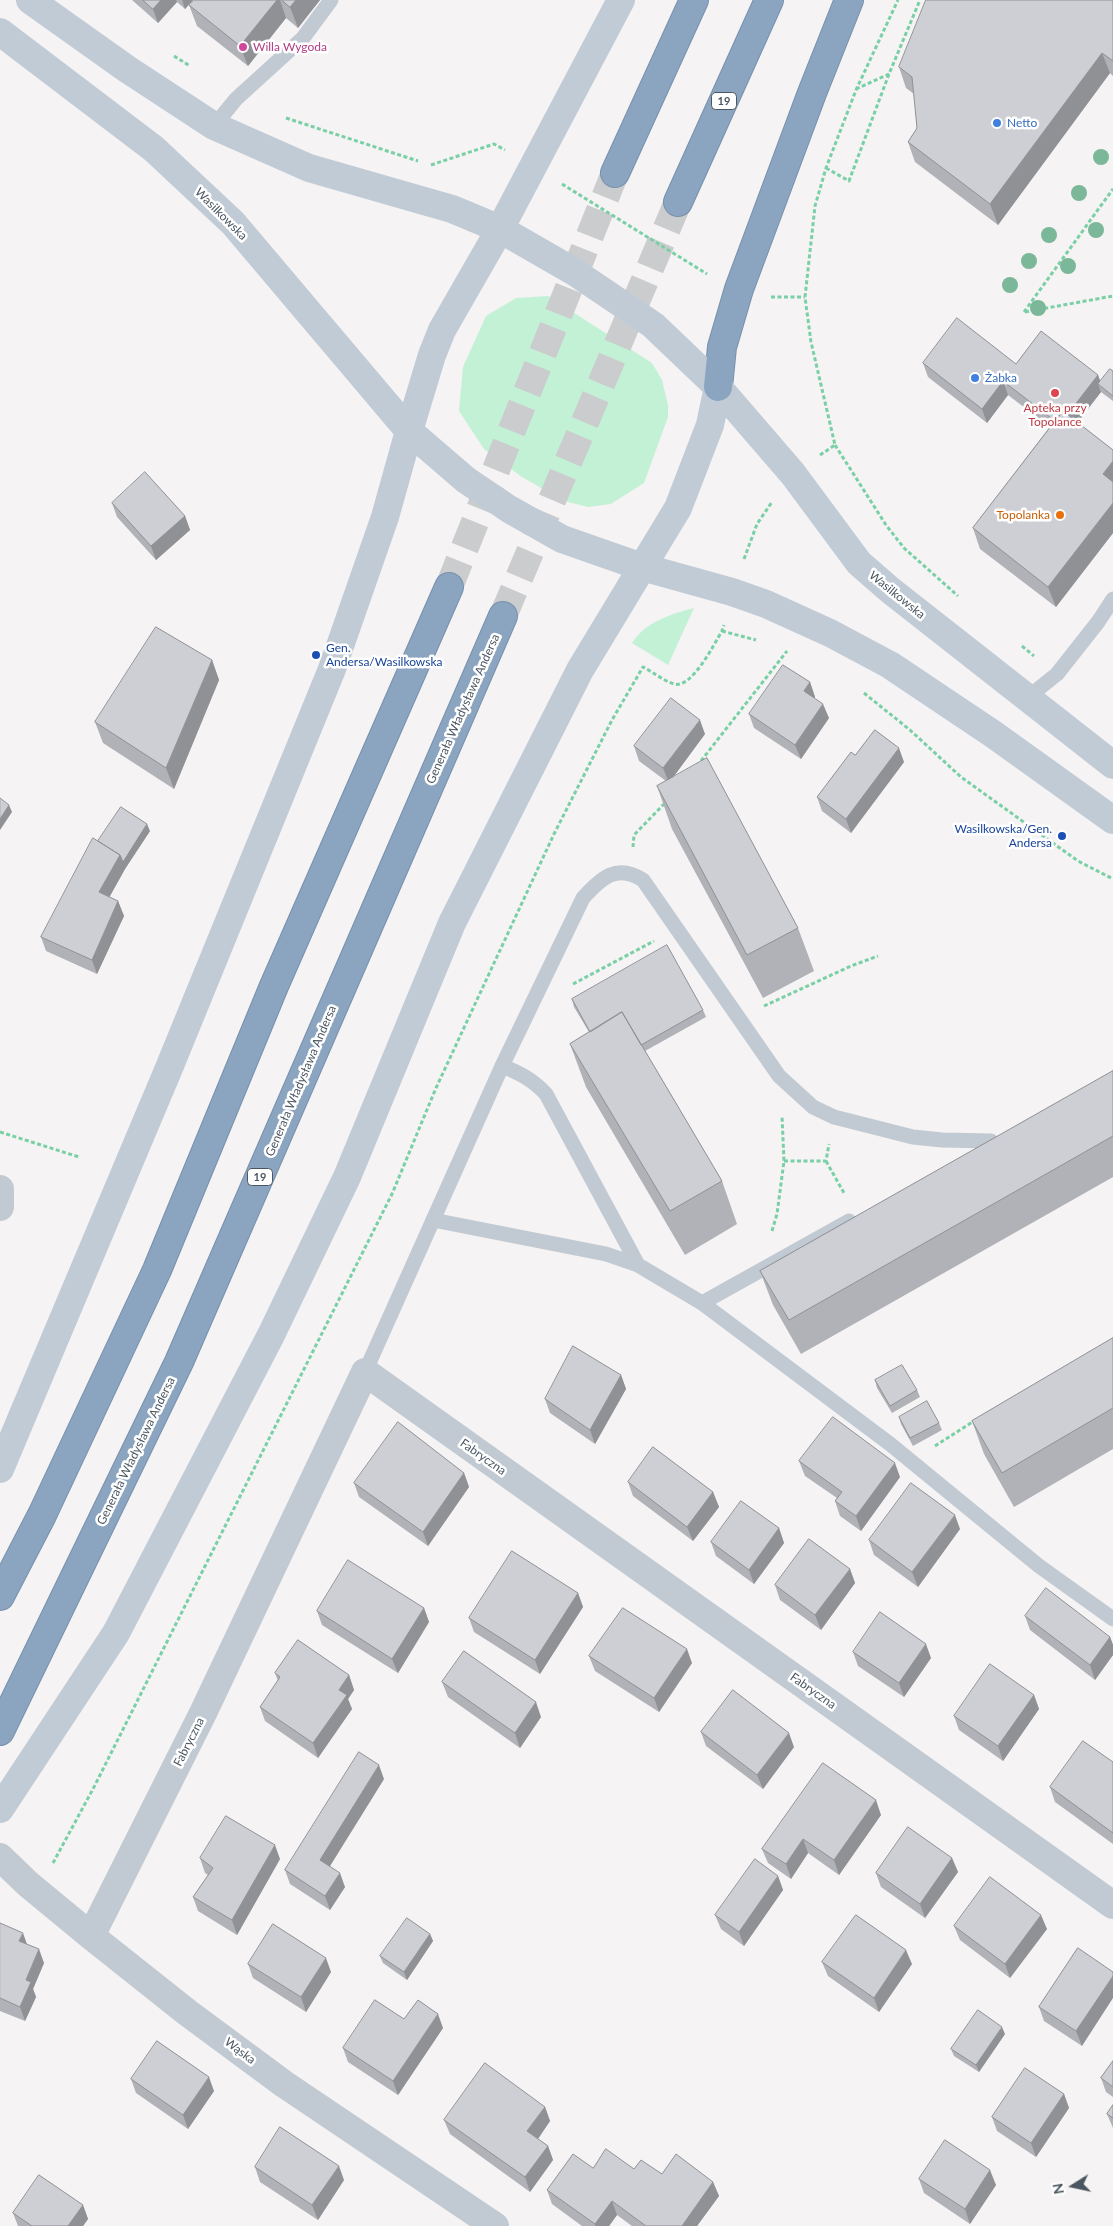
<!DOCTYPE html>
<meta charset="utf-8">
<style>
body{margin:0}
#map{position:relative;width:1113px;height:2226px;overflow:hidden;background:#f5f3f3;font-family:Lato,sans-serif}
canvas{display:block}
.north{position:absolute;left:1048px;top:2161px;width:50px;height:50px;-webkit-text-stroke:4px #fff;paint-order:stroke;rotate:260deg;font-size:14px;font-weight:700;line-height:20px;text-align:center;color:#4a5661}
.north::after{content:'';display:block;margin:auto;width:18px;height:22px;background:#4a5661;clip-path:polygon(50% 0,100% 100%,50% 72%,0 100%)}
</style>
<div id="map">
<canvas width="1113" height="2226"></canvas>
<div class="north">N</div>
</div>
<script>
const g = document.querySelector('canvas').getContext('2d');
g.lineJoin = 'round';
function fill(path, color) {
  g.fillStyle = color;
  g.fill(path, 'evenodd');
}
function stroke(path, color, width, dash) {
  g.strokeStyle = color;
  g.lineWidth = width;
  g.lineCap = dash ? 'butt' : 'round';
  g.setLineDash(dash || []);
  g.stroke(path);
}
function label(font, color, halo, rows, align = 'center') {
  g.font = font + ' Lato,sans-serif';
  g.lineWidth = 5;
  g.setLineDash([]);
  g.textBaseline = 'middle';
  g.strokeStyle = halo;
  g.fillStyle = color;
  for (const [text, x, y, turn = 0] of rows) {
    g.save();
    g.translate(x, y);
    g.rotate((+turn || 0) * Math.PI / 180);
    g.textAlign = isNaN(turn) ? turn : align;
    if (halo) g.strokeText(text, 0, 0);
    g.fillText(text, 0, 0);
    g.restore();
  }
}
const green = new Path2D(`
 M548 296 652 363 662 380 668 405V417L644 483 611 504 588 507 564 501 522 477 484 449 459 411 463 367 486 316 516 298Z
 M694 608 668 665 632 643C645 622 671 614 694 608Z`);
const highwayTunnel = new Path2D(`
 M449 587 615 173
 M503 616 678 202`);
const path = new Path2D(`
 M174 56 190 66
 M856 89 889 74
 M286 118 418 161
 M431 165 494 144 505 150
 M826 168 849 181 889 74 920 0
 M562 184 707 274
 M771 297H805
 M1024 312 1113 189
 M1025 312 1113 296
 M835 445 886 525 904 548 958 596
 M820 455 835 445 811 342 805 297 815 206 826 168 856 90 898 0
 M744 559 757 524 772 502
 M722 631 756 640
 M1022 646 1034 656
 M864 693 910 730 961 777 1078 861 1113 879
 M697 766 787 651
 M633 847 634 835 665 803
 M573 984 654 941
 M764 1006 851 966 878 956
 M0 1132 79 1157
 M784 1161H826L829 1144
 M826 1161 844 1193
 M772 1231 777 1214 784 1161 782 1116
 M935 1446 974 1421
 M53 1863 93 1789 392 1194 436 1088 554 834 612 720 643 667C653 672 664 681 674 684 692 689 714 644 722 631L724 625`);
const lane = new Path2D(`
 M214 126 236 99 303 38 331 0
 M1027 698 1057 674 1098 622 1113 599
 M502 1066C520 1073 533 1080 546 1094L638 1265 702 1303 890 1444 1039 1566 1113 1619
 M433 1220 606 1254 638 1265
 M702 1303 849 1221
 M365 1372 502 1066 583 898C601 878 617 863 643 880L779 1076 813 1107 834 1117 913 1137 942 1140 991 1141`);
const street = new Path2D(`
 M0 1189V1207
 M0 1857 28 1884 91 1936 188 2013 284 2084 495 2226
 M91 1936 203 1713 365 1372 1113 1905`);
const secondary = new Path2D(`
 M30 0 127 69 214 126 309 168 452 209 500 229 573 271 653 325 718 387 793 474 859 563 890 590 1113 765
 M0 32 154 149 233 223 409 431 466 480 509 509 562 539 642 567 732 592 766 604 830 633 890 665 993 734 1113 820
 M0 1469 169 1068 332 669 385 517 409 431 432 355 442 330 500 229 621 0
 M0 1809 116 1633 271 1335 347 1177 452 923 580 670 678 508 710 425 718 387`);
const highway = new Path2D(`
 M615 173 694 0
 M678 202 769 0
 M718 387 722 347 739 289 812 93 849 0
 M0 1596 42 1515 157 1270 274 986 449 587
 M0 1731 179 1362 503 616`);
const trees = [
 [1101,157],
 [1079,193],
 [1096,230],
 [1049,235],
 [1029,261],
 [1068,266],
 [1010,285],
 [1038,308]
];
const wall = new Path2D(`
 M132 0H193L185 9 177 2 158 23Z
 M194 0H320L298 28 286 18 248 66 197 26 189 5Z
 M1113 0V76L1110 73 998 225 915 162 908 142 917 128 914 94 906 88 899 67Z
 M923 363 1016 364 1098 375 1100 382 1113 371V401L1101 392 1077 422 1113 450V533L1056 607 980 549 973 528 1050 427 1008 395 987 423 928 377Z
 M112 503 185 516 190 530 156 560 117 517Z
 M212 660 219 680 174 789 103 743 95 722Z
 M810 682 815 697 814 698 829 718 801 759 754 728 749 714Z
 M705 734 673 777 798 928 814 971 763 998 672 829 657 786 666 781 639 761 634 746Z
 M855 755 904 762 851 833 822 811 817 797Z
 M150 831 125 869 109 897 118 901 124 916 97 974 46 951 41 937 98 841Z
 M572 999 703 1010 706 1017 645 1051 722 1181 737 1224 685 1255 586 1087 570 1044 589 1032 574 1007Z
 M1113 1071V1177L801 1354 773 1305 760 1271Z
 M1113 1338V1449L1014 1507 984 1454 972 1421Z
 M621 1375 626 1389 595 1444 550 1413 545 1399Z
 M875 1380 917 1390 920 1397 892 1413 877 1388Z
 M899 1417 939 1423 942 1430 913 1446 901 1424Z
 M799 1461 900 1477 861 1531 840 1516 835 1501 837 1498 805 1476Z
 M464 1473 469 1487 428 1546 359 1497 354 1483Z
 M628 1482 713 1492 719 1507 693 1541 633 1496Z
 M779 1528 784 1543 754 1584 716 1556 711 1542Z
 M960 1529 918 1587 874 1555 869 1540Z
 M850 1569 855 1583 821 1630 780 1600 775 1585Z
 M578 1593 583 1607 540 1674 474 1632 469 1618Z
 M424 1608 429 1622 398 1673 322 1625 317 1611Z
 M1025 1616 1110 1637 1113 1645V1655L1095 1680 1030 1630Z
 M853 1652 931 1658 904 1697 858 1666Z
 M589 1656 692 1663 659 1712 595 1671Z
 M275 1673 349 1675 354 1690 348 1699 352 1709 318 1758 265 1721 260 1707 278 1681Z
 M442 1682 541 1717 520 1748 448 1697Z
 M1034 1695 1039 1709 1003 1761 959 1730 954 1716Z
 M701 1732 794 1747 763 1789 706 1746Z
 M1113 1762V1844L1055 1802 1050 1787Z
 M384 1779 330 1866 345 1887 330 1910 290 1884 285 1870Z
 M881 1815 839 1875 808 1853 791 1879 768 1863 762 1849Z
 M200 1858 280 1859 237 1935 198 1911 193 1897 208 1875 205 1873Z
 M952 1858 958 1872 925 1918 881 1887 876 1873Z
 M778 1876 783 1890 744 1946 721 1929 715 1915Z
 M0 1923 26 1944 44 1963 33 1989 36 1997 25 2021 0 2011Z
 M954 1926 1047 1929 1010 1978 960 1940Z
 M430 1934 433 1941 407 1980 383 1963 380 1956Z
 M1078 1948 1082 2046 1044 2021 1039 2007Z
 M822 1962 912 1964 879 2012 828 1976Z
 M248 1964 331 1972 306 2012 253 1978Z
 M404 2019 443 2028 398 2095 348 2062 343 2048Z
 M1005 2034 979 2072 954 2056 951 2049Z
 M1113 2061V2097L1106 2092 1101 2078Z
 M131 2079 214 2091 188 2129 136 2093Z
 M1064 2094 1069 2108 1036 2157 997 2131 992 2117Z
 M1113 2105V2128L1107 2114Z
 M545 2107 550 2121 538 2139 548 2146 553 2160 530 2192 450 2134 444 2120Z
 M255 2167 344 2180 318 2220 260 2182Z
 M593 2168 634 2169 713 2182 719 2196 697 2226H632L617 2215 609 2226H582L552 2204 547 2190Z
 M919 2179 996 2185 970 2224 924 2193Z
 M83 2205 88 2219 83 2226H18L13 2213Z`);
const shadedWall = new Path2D(`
 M161 0H176L177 2 158 23 153 9Z
 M182 0H193L185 9Z
 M277 0H280L286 18 248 66 240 46Z
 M296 0H320L298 28 290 7Z
 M1102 53 1110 73 998 225 990 204Z
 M1098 375 1103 388 1098 384 1101 392 1065 439 1060 424Z
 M1003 381 1008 395 987 423 982 409Z
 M1113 461V491L1103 474Z
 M1113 503V533L1056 607 1048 587Z
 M185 516 190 530 156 560 151 546Z
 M212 660 219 680 174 789 166 768Z
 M810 682 815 697 809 705 804 691Z
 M823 704 829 718 801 759 795 745Z
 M700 720 705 734 669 783 663 768Z
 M899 748 904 762 851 833 846 819Z
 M9 805 12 812 0 830V819Z
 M147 824 150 831 125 869 104 907 99 892 120 855Z
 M118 901 124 916 97 974 92 960Z
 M621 1375 626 1389 595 1444 590 1430Z
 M895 1463 900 1477 861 1531 856 1516Z
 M464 1473 469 1487 428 1546 423 1532Z
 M713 1492 719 1507 693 1541 687 1527Z
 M955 1515 960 1529 918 1587 912 1572Z
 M779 1528 784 1543 754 1584 749 1570Z
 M850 1569 855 1583 821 1630 815 1615Z
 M578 1593 583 1607 540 1674 535 1660Z
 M424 1608 429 1622 398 1673 392 1659Z
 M1110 1637 1113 1645V1655L1095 1680 1090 1665Z
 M926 1644 931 1658 904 1697 899 1683Z
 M687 1649 692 1663 659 1712 654 1698Z
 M349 1675 354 1690 348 1699 352 1709 318 1758 313 1743 339 1690Z
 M1034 1695 1039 1709 1003 1761 998 1746Z
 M536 1702 541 1717 520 1748 515 1733Z
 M789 1733 794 1747 763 1789 757 1775Z
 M379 1765 384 1779 325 1874 320 1860Z
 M876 1800 881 1815 839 1875 834 1860Z
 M803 1839 808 1853 791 1879 786 1864Z
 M275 1845 280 1859 237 1935 232 1920Z
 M952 1858 958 1872 925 1918 920 1904Z
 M340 1873 345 1887 330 1910 325 1896Z
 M778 1876 783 1890 744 1946 739 1932Z
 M1041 1915 1047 1929 1010 1978 1005 1964Z
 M23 1933 28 1947 19 1941Z
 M430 1934 433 1941 407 1980 404 1972Z
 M39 1949 44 1963 33 1989 36 1997 25 2021 20 2007 26 1980Z
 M906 1950 912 1964 879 2012 874 1998Z
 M326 1958 331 1972 306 2012 301 1997Z
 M1113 1976V1998L1082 2046 1076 2031Z
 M438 2014 443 2028 398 2095 393 2081Z
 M1002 2027 1005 2034 979 2072 976 2065Z
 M209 2077 214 2091 188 2129 183 2115Z
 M1064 2094 1069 2108 1036 2157 1031 2143Z
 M545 2107 550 2121 533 2146 527 2131Z
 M548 2146 553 2160 530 2192 525 2177Z
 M339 2166 344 2180 318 2220 312 2205Z
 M990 2170 996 2185 970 2224 965 2209Z
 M713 2182 719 2196 697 2226H682Z
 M612 2201 617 2215 609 2226H595V2224Z
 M83 2205 88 2219 83 2226H68Z`);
const building = new Path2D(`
 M143 0H161L153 9Z
 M194 0H277L240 46 189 5Z
 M282 0H296L290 7Z
 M926 0H1113V61L1102 53 990 204 908 142 917 128 912 77 899 67Z
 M957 318 1016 364 1041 331 1098 375 1067 415 1063 411 1055 421 1003 381 982 409 923 363Z
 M1110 369 1113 371V396L1098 384Z
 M1063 411 1113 450V461L1103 474 1113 482V503L1048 587 973 528Z
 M145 472 185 516 151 546 112 503Z
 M156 627 212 660 166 768 95 722Z
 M783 665 810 682 804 691 823 704 795 745 749 714Z
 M671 698 700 720 663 768 634 746Z
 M875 730 899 748 846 819 817 797 851 752 855 755Z
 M707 758 798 928 747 955 657 786Z
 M0 798 9 805 0 819Z
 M121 807 147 824 123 862 120 855 98 841Z
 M93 838 120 855 99 892 118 901 92 960 41 937Z
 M667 945 703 1010 641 1045 622 1012 590 1032 572 999Z
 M622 1012 722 1181 670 1211 570 1044Z
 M1113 1071V1136L789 1320 760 1271Z
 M1113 1338V1408L1002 1473 972 1421Z
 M573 1346 621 1375 590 1430 545 1399Z
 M902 1365 917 1390 890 1406 875 1380Z
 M927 1401 939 1423 910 1438 899 1417Z
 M833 1417 895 1463 856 1516 835 1501 842 1492 799 1461Z
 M398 1422 464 1473 423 1532 354 1483Z
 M653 1447 713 1492 687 1527 628 1482Z
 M911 1483 955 1515 912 1572 869 1540Z
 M741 1501 779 1528 749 1570 711 1542Z
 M809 1539 850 1569 815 1615 775 1585Z
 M512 1551 578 1593 535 1660 469 1618Z
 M348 1560 424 1608 392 1659 317 1611Z
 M1046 1588 1110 1637 1090 1665 1025 1616Z
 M623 1608 687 1649 654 1698 589 1656Z
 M880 1612 926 1644 899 1683 853 1652Z
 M298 1640 349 1675 339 1690 347 1695 313 1743 260 1707 280 1677 275 1673Z
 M464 1651 536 1702 515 1733 442 1682Z
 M990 1664 1034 1695 998 1746 954 1716Z
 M733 1690 789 1733 757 1775 701 1732Z
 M1083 1741 1113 1762V1833L1050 1787Z
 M359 1752 379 1765 320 1860 340 1873 325 1896 285 1870Z
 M823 1763 876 1800 834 1860 803 1839 786 1864 762 1849Z
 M226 1816 275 1845 232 1920 193 1897 213 1868 200 1858Z
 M908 1827 952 1858 920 1904 876 1873Z
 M755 1859 778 1876 739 1932 715 1915Z
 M990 1877 1041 1915 1005 1964 954 1926Z
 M856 1915 906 1950 874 1998 822 1962Z
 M407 1918 430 1934 404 1972 380 1956Z
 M0 1923 23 1933 19 1941 39 1949 26 1980 31 1982 20 2007 0 1998Z
 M273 1924 326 1958 301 1997 248 1964Z
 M1078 1948 1113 1972V1976L1076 2031 1039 2007Z
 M375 2000 404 2019 418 2000 438 2014 393 2081 343 2048Z
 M978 2010 1002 2027 976 2065 951 2049Z
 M157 2041 209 2077 183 2115 131 2079Z
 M1113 2061V2087L1101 2078Z
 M485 2063 545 2107 527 2131 548 2146 525 2177 444 2120Z
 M1025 2068 1064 2094 1031 2143 992 2117Z
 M1113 2105V2118L1107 2114Z
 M280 2127 339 2166 312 2205 255 2167Z
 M945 2140 990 2170 965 2209 919 2179Z
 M606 2149 634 2169 641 2160 662 2174 676 2154 713 2182 682 2226H646L612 2201 595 2224 547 2190 573 2154 593 2168Z
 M39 2175 83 2205 68 2226H32L13 2213Z`);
const markers = [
 [243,47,5,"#d1479c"],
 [997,123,5,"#3f7fe0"],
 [975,378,5,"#3f7fe0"],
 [1055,393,5,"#e0444e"],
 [1060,515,5,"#e8710a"],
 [316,655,5,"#1a4fb4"],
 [1062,836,5,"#1a4fb4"]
];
const shields = [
 [724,101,25],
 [260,1177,25]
];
const shieldNames = [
 ["19",724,101],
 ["19",260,1177]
];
const hotelNames = [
 ["Willa Wygoda",253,47]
];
const shopNames = [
 ["Netto",1007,123],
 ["Żabka",985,378]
];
const streetNames = [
 ["Wasilkowska",221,214,45],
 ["Wasilkowska",897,595,39],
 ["Generała Władysława Andersa",463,709,-66],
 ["Generała Władysława Andersa",301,1081,-67],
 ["Generała Władysława Andersa",136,1451,-64],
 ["Fabryczna",483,1457,35],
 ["Fabryczna",813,1691,35],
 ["Fabryczna",189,1742,-63],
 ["Wąska",240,2051,37]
];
const healthNames = [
 ["Apteka przy",1055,408],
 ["Topolance",1055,422]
];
const foodNames = [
 ["Topolanka",1050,515]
];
const transitNames = [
 ["Gen.",326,648],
 ["Andersa/Wasilkowska",326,662],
 ["Wasilkowska/Gen.",1052,829,"right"],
 ["Andersa",1052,843,"right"]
];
fill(green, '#c3f1d5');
stroke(highwayTunnel, '#caccce', 28, [28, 14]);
stroke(highway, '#7690ad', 30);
stroke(path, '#7ad0a6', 3, [4, 2.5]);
stroke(lane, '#c1cad2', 15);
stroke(street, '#c1cad2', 28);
stroke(secondary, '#c1cbd6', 28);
stroke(highway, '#8ba5c1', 28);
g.fillStyle = '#7bb799';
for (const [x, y] of trees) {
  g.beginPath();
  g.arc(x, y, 8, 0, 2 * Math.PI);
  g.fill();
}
fill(wall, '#b0b2b7');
fill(shadedWall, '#909195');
fill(building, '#cdcfd5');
stroke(building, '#909195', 1);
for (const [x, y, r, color] of markers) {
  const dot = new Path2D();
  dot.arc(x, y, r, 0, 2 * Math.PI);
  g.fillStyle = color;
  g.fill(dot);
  stroke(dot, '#fff', 2);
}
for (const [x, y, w] of shields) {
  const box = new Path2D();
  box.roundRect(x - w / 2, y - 8.5, w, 17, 4);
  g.fillStyle = '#fff';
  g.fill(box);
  stroke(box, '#4a5661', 1);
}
label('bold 11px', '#4a5661', null, shieldNames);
label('12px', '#b23c85', '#fff', hotelNames, 'left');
label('12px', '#366cbe', '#fff', shopNames, 'left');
label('12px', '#4a5661', '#fff', streetNames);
label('12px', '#be3a42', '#fff', healthNames);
label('12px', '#c56008', '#fff', foodNames, 'right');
label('12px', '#164399', '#fff', transitNames, 'left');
</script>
